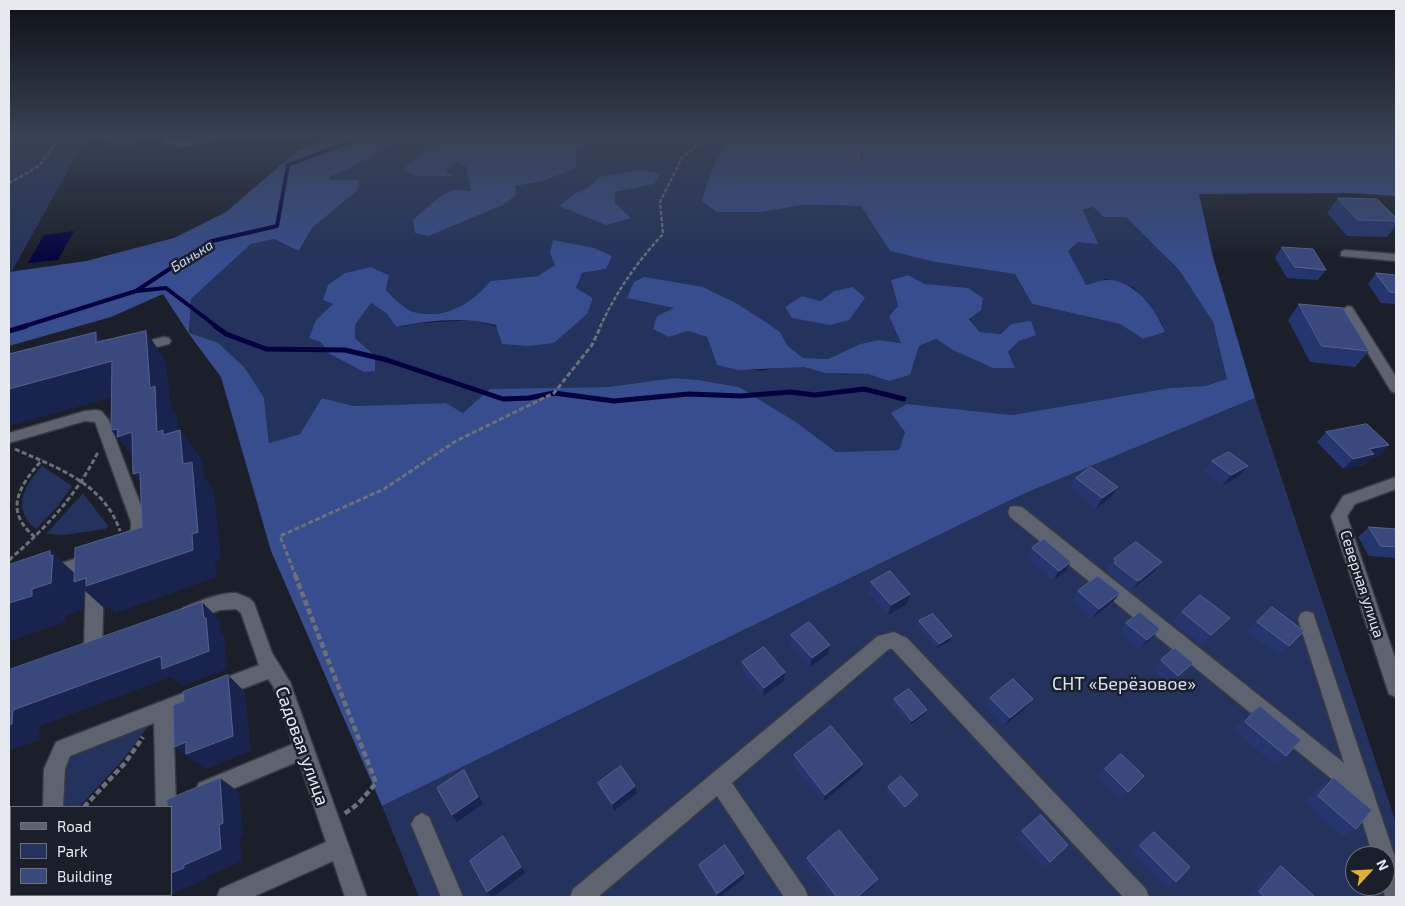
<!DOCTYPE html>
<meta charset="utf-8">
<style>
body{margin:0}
#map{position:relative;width:1405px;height:906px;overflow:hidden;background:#1a1f29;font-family:"Exo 2",sans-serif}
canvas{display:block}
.frame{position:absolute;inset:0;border:10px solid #e6e9f0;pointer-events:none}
.legend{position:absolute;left:10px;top:806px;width:162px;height:90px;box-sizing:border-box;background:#1a1f29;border:1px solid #6c7079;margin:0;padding:6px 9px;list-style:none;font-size:15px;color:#e6e9f0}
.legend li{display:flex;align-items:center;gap:10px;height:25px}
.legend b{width:25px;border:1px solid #6c7079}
.north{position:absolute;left:1345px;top:846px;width:50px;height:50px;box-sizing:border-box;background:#1a1f29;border:1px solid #6c7079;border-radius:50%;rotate:65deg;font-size:14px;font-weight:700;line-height:20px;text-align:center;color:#e6e9f0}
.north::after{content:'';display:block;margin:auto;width:18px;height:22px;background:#deb133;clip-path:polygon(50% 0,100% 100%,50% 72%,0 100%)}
</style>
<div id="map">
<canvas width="1405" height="906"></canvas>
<div class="frame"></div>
<ul class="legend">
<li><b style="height:6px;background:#5d636f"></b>Road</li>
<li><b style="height:14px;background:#24335d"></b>Park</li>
<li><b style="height:14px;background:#3a497d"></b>Building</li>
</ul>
<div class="north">N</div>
</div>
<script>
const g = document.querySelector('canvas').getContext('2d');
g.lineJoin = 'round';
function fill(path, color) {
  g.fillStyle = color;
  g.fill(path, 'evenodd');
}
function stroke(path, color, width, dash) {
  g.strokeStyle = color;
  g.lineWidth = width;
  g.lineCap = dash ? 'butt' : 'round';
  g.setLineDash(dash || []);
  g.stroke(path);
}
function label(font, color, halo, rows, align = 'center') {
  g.font = font + ' "Exo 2",sans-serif';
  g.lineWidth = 5;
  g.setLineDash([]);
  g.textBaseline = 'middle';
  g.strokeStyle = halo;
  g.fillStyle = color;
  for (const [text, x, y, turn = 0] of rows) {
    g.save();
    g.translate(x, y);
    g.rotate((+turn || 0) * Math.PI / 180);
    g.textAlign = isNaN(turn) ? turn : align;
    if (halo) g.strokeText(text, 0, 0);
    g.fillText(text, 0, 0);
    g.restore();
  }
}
const green = new Path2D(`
 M9 138H86L12 271 9 272Z
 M402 138H444L403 169 452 175 446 171 456 162 466 166 471 191 437 199 426 211 413 219 515 186 540 182 577 148 592 138H731L725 144 720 156 760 212 804 205 862 206 890 251 935 262 1015 274 1032 304 1120 324 1143 339 1165 332 1161 322 1133 287 1106 279 1086 285 1067 251 1078 242 1097 243 1083 211 1093 207 1104 217H1126L1179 270 1213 322 1228 379 1205 386 1170 388 1012 415 907 404 905 432 899 450 836 452 796 422 739 387 699 380 674 378 608 387 561 388 463 413 446 403 354 406 323 398 300 434 269 443 264 398 189 334 191 299 251 244 274 239 300 251 312 228 358 190V180H329L330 177 351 168ZM640 170 659 174 653 184 615 192V203L559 206 572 195ZM550 253 606 269 582 273 576 288 593 298 587 313 554 343 474 320 422 323 396 327 387 314 371 303 355 325V338L375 356 364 372C333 353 325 359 316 320L330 308 345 273 372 267 389 275 386 290C394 297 404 309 414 312 444 320 472 304 490 281L538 276 556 265ZM908 275 925 284 946 287 980 332 1002 334 1011 324 1019 341 1008 353 1015 368C987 361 960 355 936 339L919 346 910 375 889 381 868 374 825 373 804 367H782L761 371 717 365 707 337 688 331 669 337 657 316 675 308 628 298 703 287 736 303 766 322 780 332 788 346 803 358 828 359 860 344 879 340 901 343 889 316 898 306 891 280ZM802 296 821 301 811 320 792 318Z
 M1255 398 1396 823V897H419L382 806 1021 495ZM1355 856H1385V886H1355Z
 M42 466 72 486 57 507 36 529C11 509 24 486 42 466Z
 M83 493 108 526 105 529 64 535 46 534Z
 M149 725 122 761 79 807H59L62 763 73 750Z`);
const forest = new Path2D(`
 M328 138H402L351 168 330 177V180H359L358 190 312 228 299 251 274 239 251 244 191 299 189 333 218 343 244 367 264 398 269 443 300 434 322 398 354 406 446 403 463 413 490 389 608 387 674 378 699 380 739 387 796 422 836 452 899 450 905 432 891 413 907 404 1012 415 1170 388 1205 386 1227 379 1213 322 1179 270 1126 217H1104L1093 207 1083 210 1098 244 1078 242 1068 251 1086 285C1092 284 1099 280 1105 280 1133 278 1156 309 1165 332L1143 339 1120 324 1032 304 1015 274 935 262 890 251 861 206 804 205 760 212H717L702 201C708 180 716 154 731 138H1396V196L1350 193 1199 194 1213 257 1255 398 1021 495 382 806 271 551 221 377 189 334 163 294 111 317 9 346V272L86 261 174 238 226 212 297 151Z
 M444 138H592L577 148 576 168 540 182 515 186 516 195 503 205 428 236 415 233 413 219C425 211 438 195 451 191 457 189 465 191 471 191L466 166 456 162 446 171 453 176H416L403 169Z
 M640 170 660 174 654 184 615 192V203L631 218 606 225 559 206 572 195 589 187 600 177Z
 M553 240 594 248 612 256 606 269 582 273 576 288 593 298 587 314 554 343 528 346 502 344 496 325C463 316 429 321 396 327L387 314 371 303 355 325V338L375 356V371L364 372 330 354 321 342 309 338 316 320 333 304 323 300 328 285 345 273 371 267 389 275 386 290C393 297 404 309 414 312 444 320 472 304 490 281L538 276 555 265 550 253Z
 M908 275 925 284 968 288 983 298 981 310 969 319 980 332 1001 334 1011 324 1031 321 1036 335 1019 341 1008 352 1015 368H993L953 350 936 339 919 346 910 375 889 381 868 374 825 373 804 367 738 370 717 365 707 337 688 331 669 337 653 329 657 316 674 308 627 298 634 282 644 277 703 287 736 303 766 322 780 332 788 346 803 358 828 359 860 344 879 340 901 343 889 316 898 306 891 280Z
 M853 287 865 298 849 320 830 325 792 318 785 307 802 296 821 301 834 291Z`);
const water = new Path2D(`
 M74 231 58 260 28 263 44 235Z`);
const streamFar1 = new Path2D(`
 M136 291 166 288 217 327
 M22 327 136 291 212 241 277 226 288 165 360 138`);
const stream = new Path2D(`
 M215 326 226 334 266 349 345 350 387 360 503 399 529 398 554 393 614 401 689 394 741 396 790 392 815 395 864 389 904 399
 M9 331 26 326`);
const pathFar2 = new Path2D(`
 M858 161 860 138
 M9 183 39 166 59 138
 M600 327C616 292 637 262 663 234L660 202 682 158 707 138`);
const pathFar1 = new Path2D(`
 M15 449C57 468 104 483 120 531
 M35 537C3 511 19 486 42 460
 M9 560C46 528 76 496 98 452
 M296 577 280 536 384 489 456 441 554 393 592 345 601 326`);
const path = new Path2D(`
 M295 575 376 783 358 804 344 814
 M84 807 125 763 143 737`);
const minor = new Path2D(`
 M163 138C170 138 173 140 179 141 191 142 205 137 217 138L180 147 166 143Z
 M1345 250 1396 254V261L1341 256V252Z
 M1348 306 1352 307 1396 377V393L1391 391 1342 310Z
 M164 337 169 338 171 341 169 344 136 352 129 348 131 345Z
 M96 410 101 411 108 419 147 522C147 534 139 554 124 549L122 544 131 529V522L95 422 85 421 9 443V433L85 411Z
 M1396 477V489L1355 504 1347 516 1396 661V697L1389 694 1387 688 1331 516 1343 496Z
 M1016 506 1022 507 1344 763 1298 619 1301 613 1307 611 1313 613 1396 860V897H1385L1382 886H1385V856H1373L1355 798 1010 517 1008 512 1010 507Z
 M93 553 99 555 101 560 99 565 49 581 43 579 40 574 43 569Z
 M95 573 101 575 104 580 102 647 99 653 93 655 87 653 84 647 86 580 89 575Z
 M236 593 249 598 254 603 272 653 290 682 367 897H345L333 861 253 897H217L220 889 326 842 299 761 206 800 199 797 196 790 199 783 293 744 273 686 268 679 218 698 211 695 209 689 211 683 259 665 241 613 236 609 220 610 189 622 183 620 180 614 183 608C200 601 217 593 236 593Z
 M894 632 907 638 1146 889 1149 897H1123L892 649H889L732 783 805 889 808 897H784L717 796 598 897H570L573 889 878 636Z
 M191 690 198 693 201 699 198 705 173 715 176 806 173 813 171 814V807L156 806 154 723 70 756 65 769 63 807H43L44 769 56 742Z
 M422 813 429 817 463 897H441L411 824 415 817Z`);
const wall = new Path2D(`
 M1338 198 1396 218V225L1387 237 1347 236 1327 213Z
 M1282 247 1326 270 1318 280 1287 278 1275 258Z
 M1376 273 1396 275V304L1381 303 1368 284Z
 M1299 304 1369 351 1355 367 1310 362 1288 320Z
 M1326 432 1389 445 1379 456 1372 457 1364 465 1343 469 1317 442Z
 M1212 461 1239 476 1222 486 1204 471Z
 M1076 478 1111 497 1096 509 1070 488Z
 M1369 527 1396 529V558L1369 556 1358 537Z
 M1032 548 1065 572 1053 581 1026 558Z
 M1114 559 1154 572 1132 589H1129L1107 572 1109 570 1107 569Z
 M871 582 907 604 888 615 868 592Z
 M1078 591 1120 593 1112 603 1092 619 1072 600Z
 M1272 607 1289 646 1278 655 1247 631Z
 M1182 612 1220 628 1201 644 1173 621Z
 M919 621 950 641 936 649 917 626Z
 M1126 623 1152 638 1139 650 1119 632Z
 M791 635 830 645 828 654 810 667 790 644Z
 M1161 660 1193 663 1169 685 1152 669Z
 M742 662 784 681 763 696 742 671Z
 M990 698 1033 699 1027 707 1004 726 985 706Z
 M894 699 925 714 910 725 892 704Z
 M1260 706 1286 756 1274 764 1234 730 1249 715Z
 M1121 754 1128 792 1119 799 1096 776Z
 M794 755 863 764 860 771 823 802 792 763Z
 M1334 778 1356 829 1342 836 1305 803 1320 786Z
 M598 783 637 793 614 811 600 791Z
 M888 787 915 799 902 810 886 791Z
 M1041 815 1050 862 1042 868 1016 838Z
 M1154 832 1176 882 1165 887 1131 852 1144 838Z
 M807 858 878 879 874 885 860 897H830L805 864Z
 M699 865 743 879 720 897H715L699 871Z
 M1281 866 1315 897H1247L1268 872Z`);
const shadedWall = new Path2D(`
 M121 138H140L136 147 112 149 106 139Z
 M146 331 166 361 171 408 177 416 180 452V430L202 459 204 477 214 491 221 560 215 562 217 577 116 613 110 607 105 609 84 590 83 610 65 616V622L9 642V603L32 589 50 556V551L81 579 193 550 157 432 150 388Z
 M96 332 119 362 135 391 9 426V389L96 342Z
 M118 429 132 432 136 460 111 430Z
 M1389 445 1379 456 1372 457 1364 465 1343 469 1353 459 1369 449Z
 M1248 466 1239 476 1222 486 1231 475Z
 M140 472 158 503 133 474Z
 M1118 487 1111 497 1096 509 1102 498Z
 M1071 562 1065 572 1053 581 1059 571Z
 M1162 562 1154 572 1132 589 1140 580Z
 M1120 593 1112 603 1092 619 1099 609Z
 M910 594 907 604 888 615 891 605Z
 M202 602 220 620 221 633 224 636 227 669 182 686 171 677 40 726 39 740 9 751V725L13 710 204 618Z
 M1160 629 1152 638 1139 650 1147 640Z
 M952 636 950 641 936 649 939 644Z
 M830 645 828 654 810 667 812 658Z
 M785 672 784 681 763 696 764 688Z
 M228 675 245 692 251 751 207 769 196 762H195L174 747Z
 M1033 699 1027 707 1004 726 1010 718Z
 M927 710 925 714 910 725 912 721Z
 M863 764 860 771 823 802 825 795Z
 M464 770 483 804 457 822 452 815Z
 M220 778 239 792 243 836 239 838 242 861 206 877V879L166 897H116L122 895H171V873L184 865 219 825Z
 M635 786 637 793 614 811 612 804Z
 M918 795 915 799 902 810 905 807Z
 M503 836 525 873 493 897H491L487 892Z
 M9 873 11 874V892L9 891Z
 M744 873 743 879 720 897H717V894Z
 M878 879 874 885 860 897H858Z`);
const building = new Path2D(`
 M106 138H121L106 139Z
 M1338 198 1377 199 1396 218V221L1358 220Z
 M1282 247 1313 249 1326 270 1295 267Z
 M1376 273 1396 275V293L1390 292Z
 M1299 304 1343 308 1369 351 1322 346Z
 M146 331 150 388 155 386 157 432 163 430V435L180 430 183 464 192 462 198 532 192 534 193 550 86 586V578L74 582 75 548 142 527 140 472 133 474 132 432 117 437 118 429 111 430 112 361 9 389V354L96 332V342Z
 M1367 424 1389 445 1369 449 1374 454 1353 459 1326 432Z
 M1229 452 1248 466 1231 475 1212 461Z
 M1091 467 1118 487 1102 498 1076 478Z
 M1369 527 1396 529V547L1381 546Z
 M1044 539 1071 562 1059 571 1032 548Z
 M1136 542 1162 562 1140 580H1136L1114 563 1116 561 1114 559Z
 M50 551V556L53 555 51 583 32 589V596L9 603V565Z
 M890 571 910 594 891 605 871 582Z
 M1098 576 1120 593 1099 609 1078 591Z
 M1200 595 1230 618 1211 635 1182 612Z
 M202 602 204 618H206L209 651 162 669 161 656 13 710 12 724 9 725V670Z
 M1272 607 1304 631 1289 646 1257 622Z
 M1140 612 1160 629 1147 640 1126 623Z
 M933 614 952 636 939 644 919 621Z
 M809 622 830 645 812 658 791 635Z
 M764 647 785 672 764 688 742 662Z
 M1175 648 1193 663 1178 676 1161 660Z
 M228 675 233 736 186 754V742L174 747 173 705 184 701 183 692Z
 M1013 679 1033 699 1010 718 990 698Z
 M909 689 927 710 912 721 894 699Z
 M1260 706 1301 740 1286 756 1245 722Z
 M831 726 863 764 825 795 794 755Z
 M1121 754 1144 776 1128 792 1105 769Z
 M621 766 635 786 612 804 598 783Z
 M464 770 478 797 452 815 437 788Z
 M901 776 918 795 905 807 888 787Z
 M220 778 223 823 219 825 221 849 184 865V868L171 873V807H167V800Z
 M1334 778 1372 810 1356 829 1318 796Z
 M1041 815 1068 845 1050 862 1022 831Z
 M839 830 878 879 858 897H837L807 858Z
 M1154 832 1190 867 1176 882 1140 846Z
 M503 836 521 867 487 892 470 861Z
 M725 845 744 873 717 894 699 865Z
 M1281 866 1315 897H1265L1259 892Z
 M11 881V895H122L116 897H9V882Z`);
const farWaternames = [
 ["Банька",192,256,-32]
];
const streetNames = [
 ["Северная улица",1362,584,72]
];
const nearParknames = [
 ["СНТ «Берёзовое»",1124,684]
];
const nearStreetnames = [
 ["Садовая улица",302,746,70]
];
fill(green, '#24335d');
fill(forest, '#374d8d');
fill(water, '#03023f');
stroke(streamFar1, '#03023f', 4);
stroke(stream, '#03023f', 5);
stroke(minor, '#373a42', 3);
stroke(pathFar2, '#6c7079', 2.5, [4, 2]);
stroke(pathFar1, '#6c7079', 3, [5, 2.5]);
stroke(path, '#6c7079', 4.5, [6, 3]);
fill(minor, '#5d636f');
fill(wall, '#25366f');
fill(shadedWall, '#18244d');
fill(building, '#3a497d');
stroke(building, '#55628f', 1);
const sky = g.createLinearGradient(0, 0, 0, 265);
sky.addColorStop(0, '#0e1117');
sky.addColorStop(0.52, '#384254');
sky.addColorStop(1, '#38425400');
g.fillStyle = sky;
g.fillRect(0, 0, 1405, 265);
label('italic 14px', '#c8d8fe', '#1a1f29', farWaternames);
label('15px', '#e6e9f0', '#1a1f29', streetNames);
label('18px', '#d9e1f5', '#1a1f29', nearParknames);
label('18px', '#e6e9f0', '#1a1f29', nearStreetnames);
</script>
